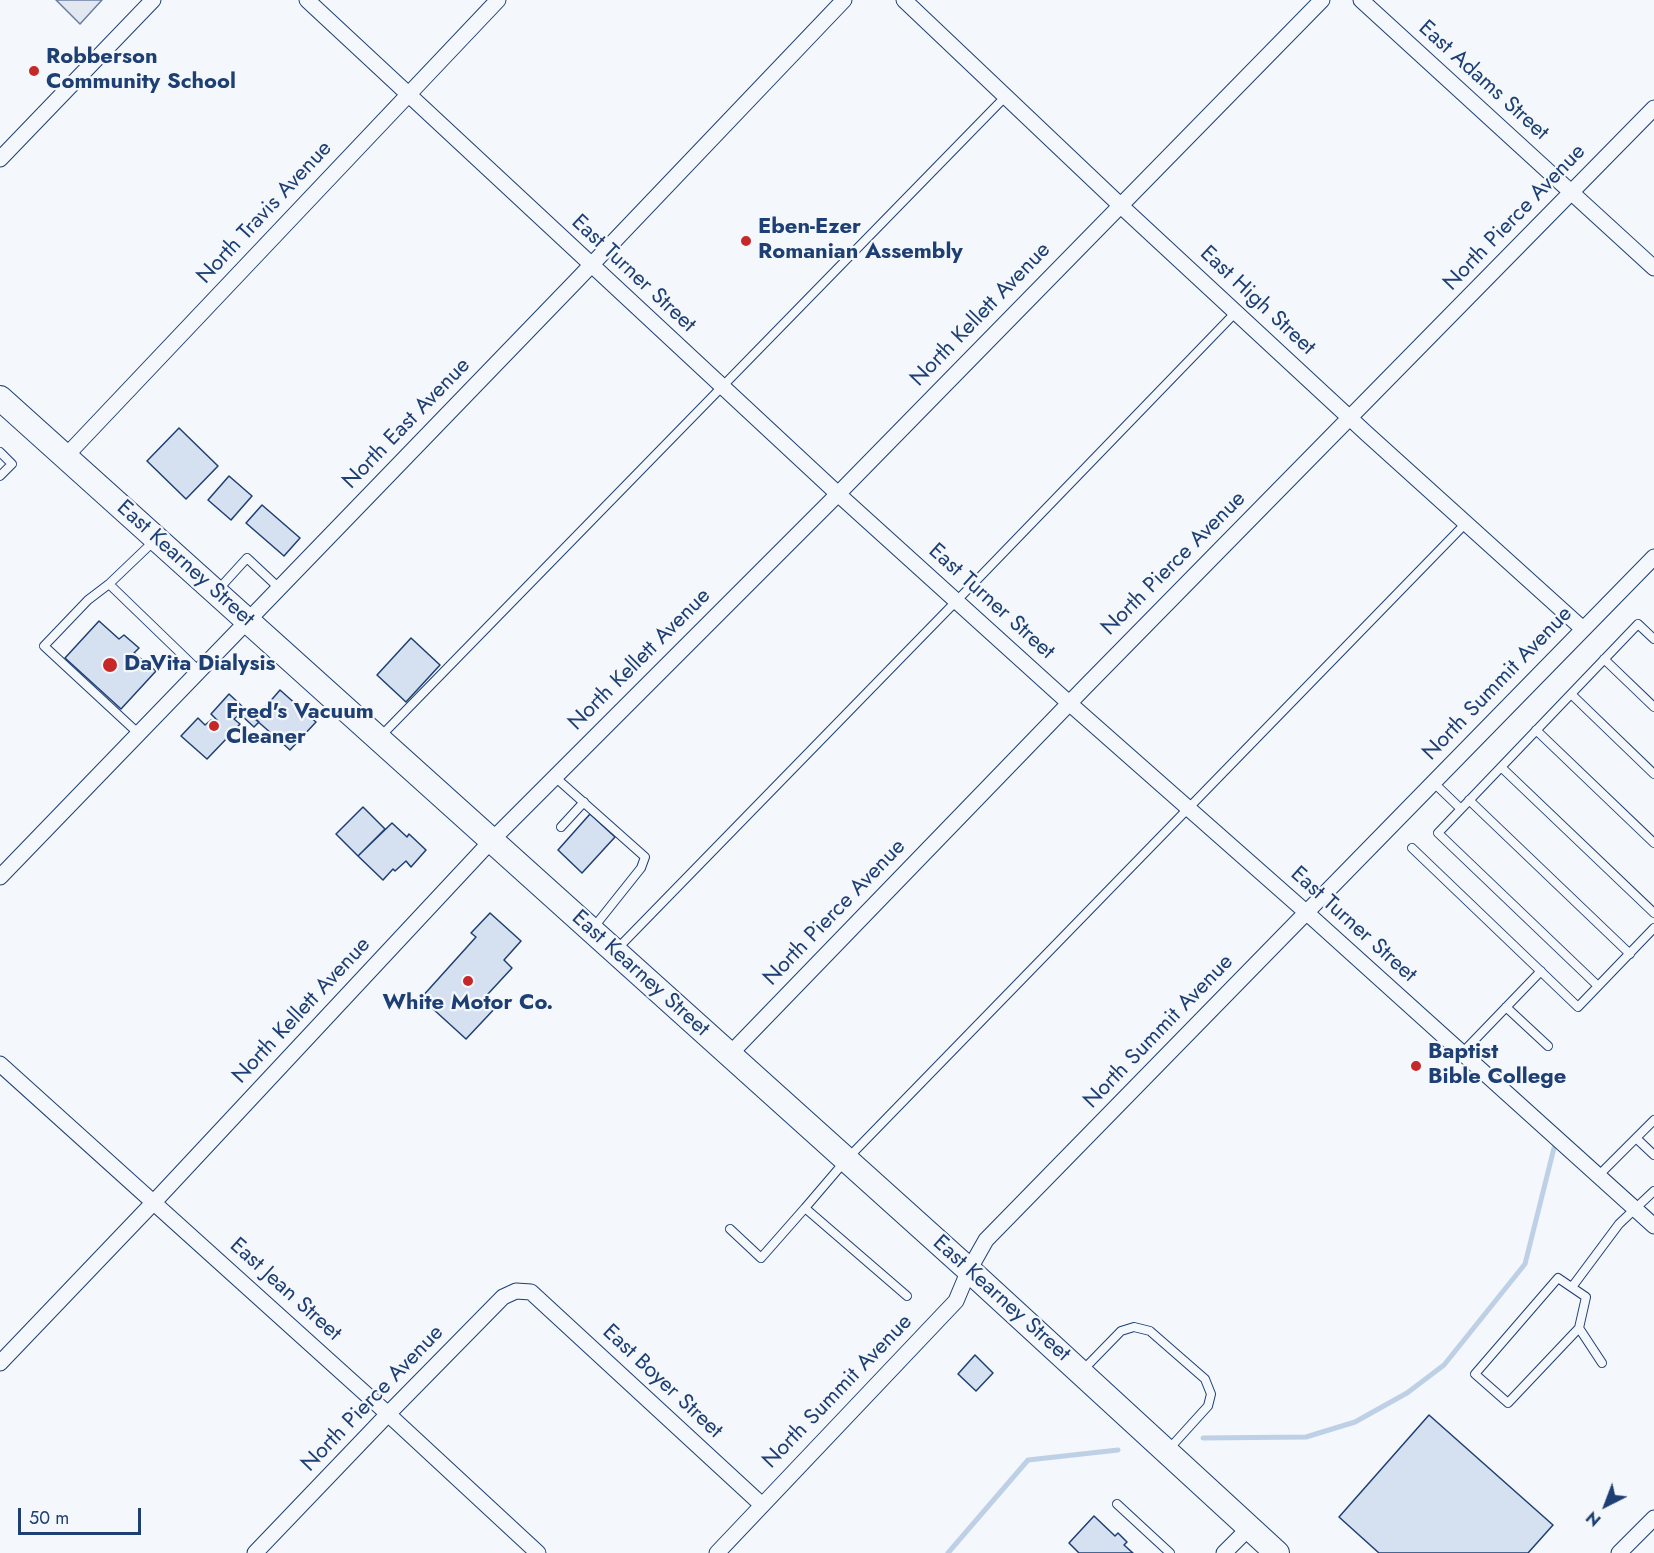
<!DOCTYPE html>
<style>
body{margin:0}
#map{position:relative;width:1654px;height:1553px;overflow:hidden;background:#f4f7fb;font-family:Jost,sans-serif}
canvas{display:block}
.north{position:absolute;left:1576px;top:1475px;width:60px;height:60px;-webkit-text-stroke:4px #f4f7fb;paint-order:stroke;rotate:222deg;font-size:16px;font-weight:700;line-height:24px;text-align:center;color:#1d3f73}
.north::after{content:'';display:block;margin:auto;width:21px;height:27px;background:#1d3f73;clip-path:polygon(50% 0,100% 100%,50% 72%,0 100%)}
.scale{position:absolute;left:18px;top:1508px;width:123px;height:27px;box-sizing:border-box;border:3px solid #1d3f73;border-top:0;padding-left:8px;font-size:18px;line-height:21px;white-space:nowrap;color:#1d3f73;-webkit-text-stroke:4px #f4f7fb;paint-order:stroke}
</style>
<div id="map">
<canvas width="1654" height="1553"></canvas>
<div class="north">N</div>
<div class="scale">50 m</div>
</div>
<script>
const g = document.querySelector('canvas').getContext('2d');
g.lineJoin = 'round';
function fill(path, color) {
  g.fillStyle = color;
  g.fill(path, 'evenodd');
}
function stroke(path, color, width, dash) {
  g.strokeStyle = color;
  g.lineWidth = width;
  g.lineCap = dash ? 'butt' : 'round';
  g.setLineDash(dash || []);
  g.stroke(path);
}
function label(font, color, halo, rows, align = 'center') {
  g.font = font + ' Jost,sans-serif';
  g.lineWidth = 4.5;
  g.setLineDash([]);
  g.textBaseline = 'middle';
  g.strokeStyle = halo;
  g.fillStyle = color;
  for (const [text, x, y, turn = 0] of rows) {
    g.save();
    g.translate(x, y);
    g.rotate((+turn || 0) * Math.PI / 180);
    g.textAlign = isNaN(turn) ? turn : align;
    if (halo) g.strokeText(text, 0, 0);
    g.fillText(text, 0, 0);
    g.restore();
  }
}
const parking = new Path2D(`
 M56 0H102L80 24Z`);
const stream = new Path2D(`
 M1203 1438 1306 1437 1355 1422 1407 1393 1444 1365 1525 1264 1554 1148
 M948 1553 1028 1460 1118 1450`);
const building = new Path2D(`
 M179 428 218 466 186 499 147 461Z
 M229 476 252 496 231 520 208 500Z
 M262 505 300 538 284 556 246 523Z
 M99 621 119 639 124 635 139 648 134 653 156 671 121 709 65 658Z
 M411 638 440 665 406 702 377 675Z
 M280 690 316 722 290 750 255 719Z
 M229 694 259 722 254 727 240 714 234 719 240 724 231 734 228 733 227 734 229 736 207 759 181 736 198 718 205 725 211 720 215 723 217 720 211 714Z
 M363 807 385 829 358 856 336 834Z
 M590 814 615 837 582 873 558 850Z
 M392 823 407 837 409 834 426 850 411 867 406 861 395 871 393 869 383 880 358 856Z
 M490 913 521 941 504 960 512 968 487 995 498 1005 466 1039 421 998 476 937 471 933Z
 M975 1355 993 1373 976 1391 958 1374Z
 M1429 1415 1553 1525 1528 1553H1379L1339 1517Z
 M1094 1516 1115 1536 1118 1533 1127 1542 1124 1545 1133 1553H1079L1069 1543Z`);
const service = new Path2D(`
 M0 452 12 464 0 476
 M153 542 109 584 199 671
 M109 584 88 600 44 646 139 734
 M217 591 247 558 279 588
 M1604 659 1654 707
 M1571 694 1654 774
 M1536 730 1654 843
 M380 737 1006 96
 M1501 767 1654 913
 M555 777 645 857 641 868 594 927
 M1434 783 1461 809
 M1469 800 1630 954
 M561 827 584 802
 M1412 848 1578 1007 1654 928
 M618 948 972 585 1236 312
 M1598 986 1438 833 1638 624 1654 639
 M1506 1007 1548 1046
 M1462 1053 1541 971
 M1636 1138 1654 1155
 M1598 1176 1654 1120
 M730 1229 761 1258 805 1208
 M1558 1278 1586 1297 1579 1328 1508 1403 1475 1374Z
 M1572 1287 1619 1224 1654 1191
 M907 1296 805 1208 846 1160 1466 523
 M1579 1328 1602 1363
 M1083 1370 1121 1331 1134 1327 1150 1331 1205 1379 1211 1394 1208 1406 1169 1449
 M1117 1504 1170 1553`);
const minor = new Path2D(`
 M307 0 838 494 1069 703 1307 913 1654 1226
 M904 0 1120 205 1366 433 1583 629
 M1361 0 1654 268
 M0 159 153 0
 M65 457 498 0
 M0 877 577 280 844 0
 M729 1055 1085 687 1654 108
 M0 1064 388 1414 538 1553
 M0 1363 154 1202 492 840 838 494 1322 0
 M255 1553 388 1414 503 1297 516 1291 531 1292 762 1505
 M717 1553 956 1301 969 1270 986 1240 1654 557
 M1224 1553 1249 1528
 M1619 1553 1654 1518`);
const primary = new Path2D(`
 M0 398 969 1270 1277 1553`);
const markers = [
 [34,71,6,"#c62828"],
 [746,241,6,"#c62828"],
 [110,665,8,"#c62828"],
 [214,726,6,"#c62828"],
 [468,981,6,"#c62828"],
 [1416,1066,6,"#c62828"]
];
const poiNames = [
 ["Robberson",46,58],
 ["Community School",46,83],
 ["Eben-Ezer",758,228],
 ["Romanian Assembly",758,253],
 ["DaVita Dialysis",124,665],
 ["Fred's Vacuum",226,713],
 ["Cleaner",226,738],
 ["White Motor Co.",468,1004,"center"],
 ["Baptist",1428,1053],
 ["Bible College",1428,1078]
];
const streetNames = [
 ["East Adams Street",1483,81,42],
 ["North Travis Avenue",265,213,-47],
 ["North Pierce Avenue",1515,218,-46],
 ["East Turner Street",633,274,43],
 ["East High Street",1257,301,43],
 ["North Kellett Avenue",981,315,-46],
 ["North East Avenue",407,424,-46],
 ["East Kearney Street",185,564,42],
 ["North Pierce Avenue",1174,564,-45],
 ["East Turner Street",991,602,42],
 ["North Kellett Avenue",640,660,-45],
 ["North Summit Avenue",1498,684,-46],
 ["North Pierce Avenue",835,913,-46],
 ["East Turner Street",1353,925,42],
 ["East Kearney Street",640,974,42],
 ["North Kellett Avenue",302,1011,-47],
 ["North Summit Avenue",1159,1032,-46],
 ["East Jean Street",285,1290,42],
 ["East Kearney Street",1001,1299,42],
 ["East Boyer Street",662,1382,43],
 ["North Summit Avenue",838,1392,-46],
 ["North Pierce Avenue",373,1399,-46]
];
fill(parking, '#e3e8f0');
stroke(parking, '#687fa3', 1.5);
stroke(stream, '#bed0e5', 5);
fill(building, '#d5e0f0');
stroke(building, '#1d3f73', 1.5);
stroke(service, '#1d3f73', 10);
stroke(minor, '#1d3f73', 17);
stroke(primary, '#1d3f73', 26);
stroke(service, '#f4f7fb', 8);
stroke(minor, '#f4f7fb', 15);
stroke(primary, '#f4f7fb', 24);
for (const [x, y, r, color] of markers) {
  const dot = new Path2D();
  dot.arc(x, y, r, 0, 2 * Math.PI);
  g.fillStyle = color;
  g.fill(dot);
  stroke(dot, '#f4f7fb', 2);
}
label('bold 22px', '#1d3f73', '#f4f7fb', poiNames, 'left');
label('22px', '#1d3f73', '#f4f7fb', streetNames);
</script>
